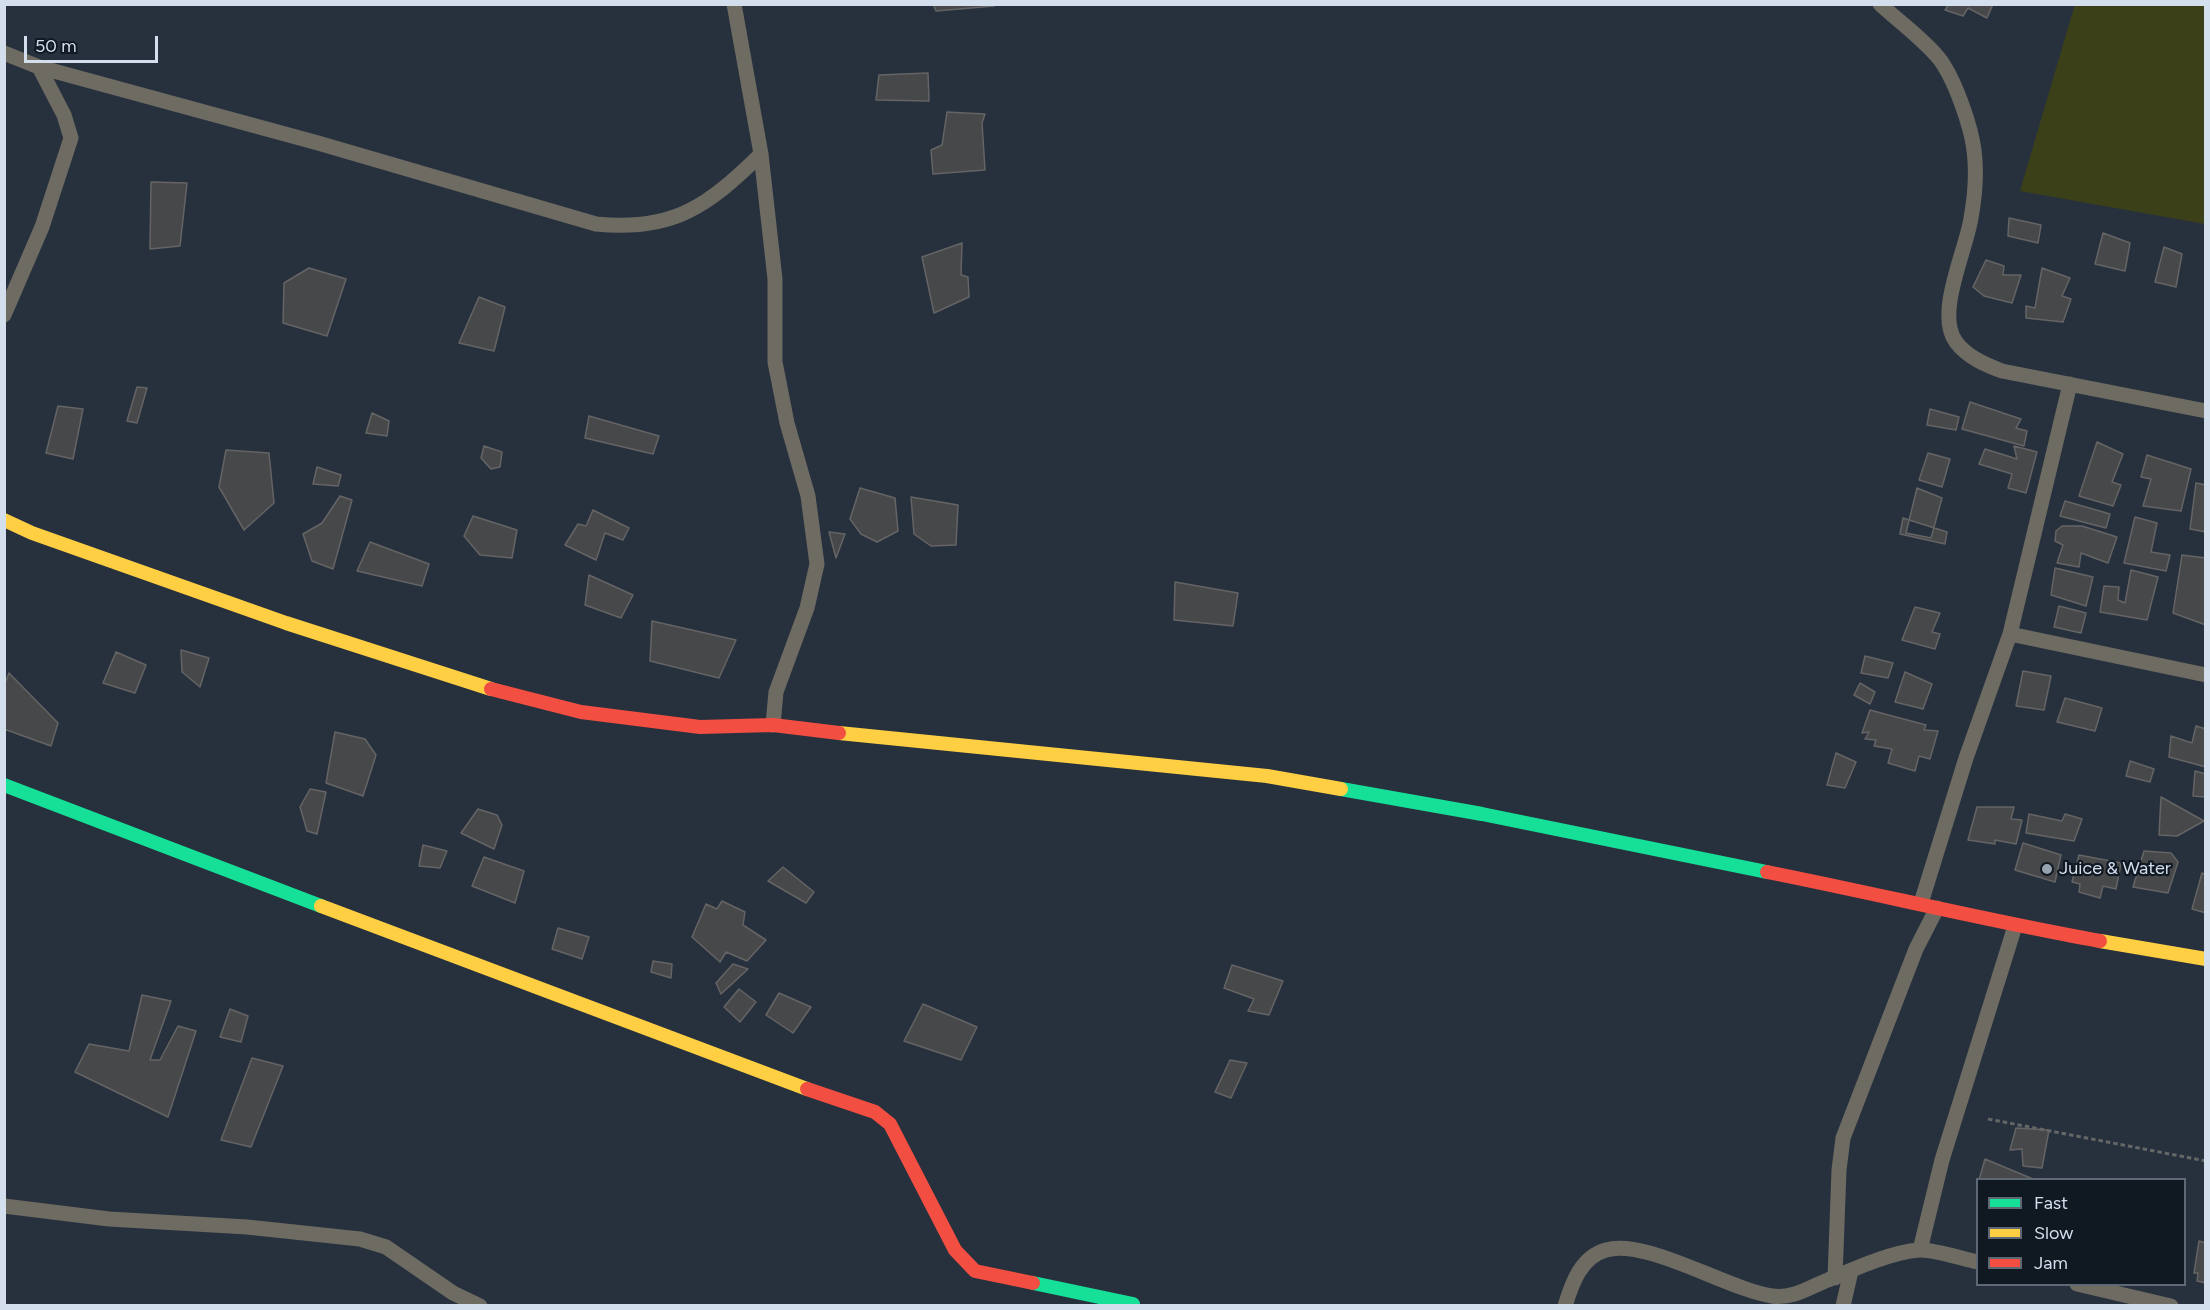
<!DOCTYPE html>
<style>
body{margin:0}
#map{position:relative;width:2210px;height:1310px;overflow:hidden;background:#27313e;font-family:Figtree,sans-serif}
canvas{display:block}
.frame{position:absolute;inset:0;border:6px solid #d4dfee;pointer-events:none}
.legend{position:absolute;left:1976px;top:1178px;width:210px;height:108px;box-sizing:border-box;background:#101822;border:2px solid #5e6874;margin:0;padding:8px 10px;list-style:none;font-size:18px;color:#d4dfee}
.legend li{display:flex;align-items:center;gap:12px;height:30px}
.legend b{width:30px;border:2px solid #5e6874}
.scale{position:absolute;left:24px;top:36px;width:134px;height:27px;box-sizing:border-box;border:3px solid #d4dfee;border-top:0;padding-left:8px;font-size:18px;line-height:21px;white-space:nowrap;color:#d4dfee;-webkit-text-stroke:4px #101822;paint-order:stroke}
</style>
<div id="map">
<canvas width="2210" height="1310"></canvas>
<div class="frame"></div>
<ul class="legend">
<li><b style="height:8px;background:#16e098"></b>Fast</li>
<li><b style="height:8px;background:#ffcf43"></b>Slow</li>
<li><b style="height:8px;background:#f24e42"></b>Jam</li>
</ul>
<div class="scale">50 m</div>
</div>
<script>
const g = document.querySelector('canvas').getContext('2d');
g.lineJoin = 'round';
function fill(path, color) {
  g.fillStyle = color;
  g.fill(path, 'evenodd');
}
function stroke(path, color, width, dash) {
  g.strokeStyle = color;
  g.lineWidth = width;
  g.lineCap = dash ? 'butt' : 'round';
  g.setLineDash(dash || []);
  g.stroke(path);
}
function label(font, color, halo, rows, align = 'center') {
  g.font = font + ' Figtree,sans-serif';
  g.lineWidth = 4.5;
  g.setLineDash([]);
  g.textBaseline = 'middle';
  g.strokeStyle = halo;
  g.fillStyle = color;
  for (const [text, x, y, turn = 0] of rows) {
    g.save();
    g.translate(x, y);
    g.rotate((+turn || 0) * Math.PI / 180);
    g.textAlign = isNaN(turn) ? turn : align;
    if (halo) g.strokeText(text, 0, 0);
    g.fillText(text, 0, 0);
    g.restore();
  }
}
const green = new Path2D(`
 M2075 4 2205 5V224L2020 191Z`);
const building = new Path2D(`
 M933 4H994V6L936 11Z
 M1949 4H1993L1987 18 1968 8 1963 16 1945 10Z
 M928 73 929 101 876 100 879 75Z
 M947 112 985 114 982 123 985 170 933 174 931 150 942 145Z
 M151 182 187 183 180 246 150 249Z
 M2009 218 2041 225 2038 243 2008 236Z
 M2103 233 2130 243 2125 271 2095 264Z
 M962 243 961 275 968 277 969 297 934 313 922 257Z
 M2164 247 2182 254 2176 287 2155 282Z
 M1986 260 2004 266 2003 275H2021L2012 303 1984 296 1973 287Z
 M309 268 346 279 327 336 283 323 284 283Z
 M2042 268 2070 278 2062 296 2071 299 2063 322 2026 318V306L2035 308Z
 M479 297 505 307 494 351 459 343Z
 M137 387 147 388 137 423 127 421Z
 M1970 402 2021 419 2016 428 2027 431 2024 446 1962 429Z
 M58 406 83 409 73 459 46 453Z
 M1930 409 1959 417 1956 430 1927 425Z
 M372 413 389 421 387 436 366 433Z
 M589 416 659 436 653 454 585 438Z
 M2097 442 2123 454 2112 482 2121 485 2113 506 2079 496Z
 M484 446 502 452 500 467 491 469 481 458Z
 M2014 446 2037 452 2026 493 2008 488 2012 474 1979 464 1985 449 2017 459Z
 M226 450 269 453 274 503 244 530 219 487Z
 M1928 453 1950 459 1942 487 1919 480Z
 M2147 455 2191 469 2181 511 2143 506 2151 479 2141 477Z
 M317 467 341 475 338 486 313 484Z
 M2196 483 2206 485V532L2190 529Z
 M860 488 895 498 898 531 877 542 861 534 850 519Z
 M1917 488 1942 498 1931 538 1906 533Z
 M340 496 352 500 333 569 312 561 303 534 322 523Z
 M911 497 958 505 956 545 931 546 914 534Z
 M2065 501 2110 514 2106 528 2060 516Z
 M593 510 629 528 623 540 605 533 596 560 565 545 578 524 586 526Z
 M473 516 517 530 512 558 480 555 464 536Z
 M2135 517 2157 523 2151 552 2170 555 2166 571 2124 563Z
 M1903 518 1947 532 1945 544 1900 534Z
 M2062 526H2082L2117 537 2108 563 2081 553 2079 567 2057 563 2063 545 2055 541 2056 531Z
 M829 532 845 534 836 558Z
 M370 542 429 564 422 586 357 571Z
 M2182 555 2206 558V625L2173 613Z
 M2055 568 2093 577 2086 606 2051 595Z
 M2131 570 2158 577 2147 620 2100 612 2104 586 2119 587 2118 600 2125 603Z
 M589 575 633 595 621 618 585 605Z
 M1175 582 1238 593 1233 626 1174 620Z
 M2059 606 2086 613 2081 633 2054 627Z
 M1915 607 1940 613 1932 632 1940 634 1935 649 1902 640Z
 M652 621 736 640 719 678 650 661Z
 M181 650 209 658 200 687 182 672Z
 M116 652 146 665 135 693 103 683Z
 M1865 656 1893 663 1888 678 1861 673Z
 M2023 671 2051 676 2044 710 2016 706Z
 M1905 672 1932 684 1923 709 1895 702Z
 M9 673 58 723 51 746 4 729V686Z
 M1860 683 1875 692 1870 704 1854 695Z
 M2065 698 2102 708 2095 731 2057 722Z
 M1870 710 1926 725 1924 730 1938 731 1930 759 1919 756 1915 771 1888 763 1892 749 1874 746 1876 740 1865 739 1869 732 1862 733Z
 M2196 726 2206 729V767L2169 757 2171 736 2192 743Z
 M335 732 365 739 376 755 363 796 326 783Z
 M1836 753 1856 762 1845 788 1827 785Z
 M2130 761 2154 769 2150 782 2126 776Z
 M2195 771 2206 774V797L2193 796Z
 M310 789 326 792 317 834 307 831 300 807Z
 M2161 797 2204 821 2177 836 2159 835Z
 M1977 807H2014L2011 819 2022 820 2016 844 1995 840V844L1968 840Z
 M478 809 497 815 502 825 494 849 461 833Z
 M2029 814 2062 821 2065 814 2082 819 2074 841 2026 833Z
 M2023 843 2061 855 2055 882 2015 870Z
 M423 845 447 851 440 868 419 866Z
 M2144 851 2171 853 2178 862 2168 893 2133 887Z
 M2079 855 2121 863 2116 889 2103 886 2100 898 2079 892 2080 884 2072 882Z
 M484 857 524 871 515 903 472 886Z
 M783 867 814 892 806 903 768 881Z
 M2202 873 2206 875V913L2192 909Z
 M722 901 745 912 743 925 766 940 747 961 726 952 720 962 692 937 706 904 717 909Z
 M558 928 589 937 582 959 552 949Z
 M653 961 672 964 671 978 651 972Z
 M733 964 748 969 721 994 716 983Z
 M1232 965 1283 981 1269 1015 1248 1011 1254 999 1224 988Z
 M739 989 756 1002 740 1022 724 1007Z
 M779 993 811 1007 793 1033 766 1015Z
 M142 995 171 1001 150 1060H160L178 1026 196 1031 168 1117 75 1072 89 1044 129 1051Z
 M923 1004 977 1027 961 1060 904 1041Z
 M230 1009 248 1016 241 1042 220 1037Z
 M252 1058 283 1066 251 1147 221 1140Z
 M1230 1060 1247 1063 1231 1098 1215 1092Z
 M2016 1128 2049 1130 2042 1168 2023 1166 2022 1149 2010 1150Z
 M1985 1159 2033 1179V1180H1979Z
 M2199 1241 2206 1243V1283L2197 1281 2198 1273H2194Z`);
const path = new Path2D(`
 M1988 1119 2206 1161`);
const street = new Path2D(`
 M734 4 761 154 775 279V362L787 423 808 496 817 564 807 608 776 692 773 725
 M1880 4C1897 20 1932 46 1943 64 1956 84 1971 126 1974 150 1977 173 1975 196 1971 218 1966 251 1935 314 1956 342 1967 357 1986 365 2002 371L2206 411
 M4 53 39 67 318 143 596 224C673 232 708 206 761 154
 M4 315 42 227 71 138 64 115 39 67
 M2010 634 2206 675
 M1921 903 1966 758 2010 634 2070 384
 M4 1206 109 1219 247 1227 360 1239 386 1247 453 1293 480 1306
 M1920 1250 1942 1160 2015 926
 M1835 1278 1839 1170 1843 1138 1916 949 1937 908
 M2077 1284 2171 1306
 M1565 1306C1572 1283 1581 1257 1606 1250 1646 1238 1727 1289 1772 1296 1794 1299 1809 1287 1828 1280 1854 1269 1891 1252 1919 1250 1934 1249 1962 1259 1978 1262
 M1843 1306 1851 1271`);
const fast = new Path2D(`
 M4 785 321 906
 M1341 789 1482 814 1767 872
 M1033 1283 1133 1304`);
const slow = new Path2D(`
 M4 520 32 533 286 623 491 689
 M839 733 1267 776 1341 789
 M321 906 807 1089
 M2100 941 2206 959`);
const jam = new Path2D(`
 M491 689 581 712 700 727 773 725 839 733
 M1767 872C1878 894 1988 921 2100 941
 M807 1089 875 1112 890 1124 955 1250 975 1271 1033 1283`);
const markers = [
 [2047,869,6,"#97a2b0"]
];
const poiNames = [
 ["Juice & Water",2059,869]
];
fill(green, '#3c4019');
fill(building, '#47484a');
stroke(building, '#656465', 1.5);
stroke(path, '#656767', 3, [4.5, 3]);
stroke(street, '#6e6b62', 15);
stroke(fast, '#16e098', 14);
stroke(slow, '#ffcf43', 14);
stroke(jam, '#f24e42', 14);
for (const [x, y, r, color] of markers) {
  const dot = new Path2D();
  dot.arc(x, y, r, 0, 2 * Math.PI);
  g.fillStyle = color;
  g.fill(dot);
  stroke(dot, '#101822', 2);
}
label('18px', '#d4dfee', '#101822', poiNames, 'left');
</script>
